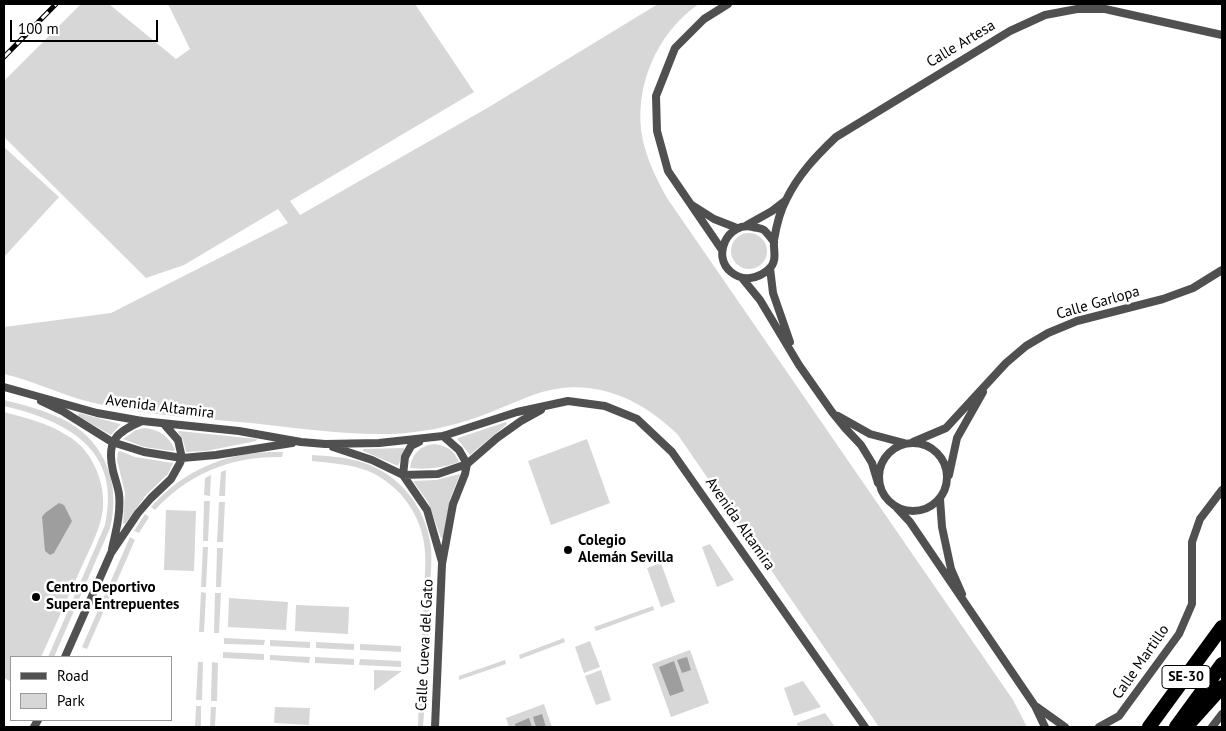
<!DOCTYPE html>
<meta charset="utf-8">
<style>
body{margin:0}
#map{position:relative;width:1226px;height:731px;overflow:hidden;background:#fff;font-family:"PT Sans",sans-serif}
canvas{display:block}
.frame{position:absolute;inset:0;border:5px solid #000;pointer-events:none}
.legend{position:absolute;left:10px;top:656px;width:162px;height:65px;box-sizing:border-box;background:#fff;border:1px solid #999;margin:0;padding:6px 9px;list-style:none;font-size:15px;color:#000}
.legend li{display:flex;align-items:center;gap:10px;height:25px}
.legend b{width:25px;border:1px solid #999}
.scale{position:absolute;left:10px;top:20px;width:148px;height:22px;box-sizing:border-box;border:2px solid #000;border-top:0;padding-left:6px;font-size:15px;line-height:18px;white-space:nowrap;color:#000;-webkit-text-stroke:4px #fff;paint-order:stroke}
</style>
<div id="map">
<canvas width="1226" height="731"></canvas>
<div class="frame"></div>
<ul class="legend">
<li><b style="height:6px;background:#505050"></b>Road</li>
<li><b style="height:14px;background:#d7d7d7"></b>Park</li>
</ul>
<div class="scale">100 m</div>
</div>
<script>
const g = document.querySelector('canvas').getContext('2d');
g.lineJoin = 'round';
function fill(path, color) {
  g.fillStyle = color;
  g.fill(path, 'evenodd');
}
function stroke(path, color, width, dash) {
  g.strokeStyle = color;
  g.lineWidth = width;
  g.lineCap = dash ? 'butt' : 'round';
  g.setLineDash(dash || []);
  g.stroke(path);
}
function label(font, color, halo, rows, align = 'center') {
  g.font = font + ' "PT Sans",sans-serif';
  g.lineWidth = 5;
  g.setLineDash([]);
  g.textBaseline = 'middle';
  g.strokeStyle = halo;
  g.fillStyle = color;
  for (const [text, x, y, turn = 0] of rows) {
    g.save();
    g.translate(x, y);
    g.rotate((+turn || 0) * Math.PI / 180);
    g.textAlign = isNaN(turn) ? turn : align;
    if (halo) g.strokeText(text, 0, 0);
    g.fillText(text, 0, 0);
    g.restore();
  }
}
const green = new Path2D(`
 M81 4H109L176 59 190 49 168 4H415L474 92 290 201 300 215 489 107 658 4H699C656 33 632 90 643 141 648 162 657 180 667 198L1013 700 1027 727H879L678 435C642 399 594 377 542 392 520 399 500 409 478 417 450 427 420 433 390 434 344 435 296 428 251 423 198 418 145 415 94 403 63 396 35 381 4 374V327L111 313 288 223 278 209 184 265 146 278 4 137V81Z
 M4 147 59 197 4 257Z
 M731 251a18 18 0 1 1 36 0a18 18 0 1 1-36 0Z
 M4 400C28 406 56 413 76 427 109 450 120 491 110 528L54 657H48L105 525C122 449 67 421 4 406Z
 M4 412C26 418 48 423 68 436 92 450 105 481 103 508 101 528 90 548 82 566 68 596 55 627 41 657H11V682L4 678Z
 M79 413 120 424V425L111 435 78 416Z
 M506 422 507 424 470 455 458 440V438Z
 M144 428C159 429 169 436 175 450L173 451 144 447 123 439 136 430Z
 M179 431 257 439 256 441 206 451 186 452 183 440 178 432Z
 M587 439 610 503 551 525 528 461Z
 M435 444C447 446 454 450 459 462 442 468 427 470 410 468 412 454 420 445 435 444Z
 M403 448 405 449 398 466 363 451V449Z
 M120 451 135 457 173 463 168 474 146 495 125 524 123 523 125 493 117 460 118 452Z
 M271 452H283L282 457C232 456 189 473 155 510L151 507C183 471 224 453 271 452Z
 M312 455C328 456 343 457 358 461 398 472 426 506 431 547 432 559 431 572 430 585 430 607 429 629 428 651L426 657 421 663C422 641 423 619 424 598 424 582 426 567 425 552 423 517 401 485 368 471 350 464 331 463 312 461Z
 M226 470 225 496H219L221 472Z
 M460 474 450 499 443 538H441L428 502 413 481 436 480Z
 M211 475 210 496 204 495 205 478Z
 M204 501H210L208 541H203Z
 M219 502H225L223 542H217Z
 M166 510 196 511 194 571 164 570Z
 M145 514 149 517 139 533 134 531Z
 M130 537 135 540 87 649 82 647Z
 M710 544 734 580 717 587 702 547Z
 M203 547H208L206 587H201Z
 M217 548H223L221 587H216Z
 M661 563 675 602 661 607 647 568Z
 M201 592 206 593 204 632H199Z
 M215 593H221L219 633H214Z
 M229 598 288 602 286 630 228 627Z
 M296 605 349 607 348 634 295 631Z
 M653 606 654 610 596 631 594 627Z
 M224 638 265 640 264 645 224 644Z
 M564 638 565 642 520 659 519 655Z
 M270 640 310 642V648L270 646Z
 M590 641 600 667 584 673 575 647Z
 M316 642 354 644V650L316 648Z
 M360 644 401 646V652L360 650Z
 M690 650 709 703 671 717 652 664Z
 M223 652 264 654V660L223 658Z
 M270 655 310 657 309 663 270 660Z
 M315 657 354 659V665L315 663Z
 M360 659 401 661V667L359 665Z
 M505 660 506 664 459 680V676Z
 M198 662H203L202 700H196Z
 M212 662 218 663 217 701H211Z
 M374 670 402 671 374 691Z
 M601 670 611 700 596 705 585 676Z
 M803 681 821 707 794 716 784 688Z
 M419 698H425L423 727H418Z
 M544 704 552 727H509L506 718Z
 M196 706H201V727H195Z
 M211 707H216L215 727H210Z
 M275 707 310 708 309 725 274 723Z
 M825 713 835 727H798L797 723Z`);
const water = new Path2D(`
 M59 503 64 505 72 521 54 553 50 555 45 551 42 517 45 513Z
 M687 657 691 670 682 673 677 660Z
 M674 661 684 691 670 696 659 667Z
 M542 714 546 727H536L533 717Z
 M529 718 532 727H516L515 724Z`);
const street = new Path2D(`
 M692 205 714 219 737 228
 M747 225 772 211 785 201
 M774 242C771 238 767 233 764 230 761 228 757 228 753 227 728 221 711 256 731 272 743 282 758 279 769 269 778 261 773 250 774 240 776 228 780 211 786 200 798 175 816 156 836 137L1010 31 1045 15 1077 9H1105L1222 35
 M722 250 668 171 657 131 656 96 675 48 704 19 728 4
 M770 268 773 293 790 342
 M742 278 760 300 799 365 832 412 845 428 861 445 872 463 878 483
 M4 387 97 413 142 421 239 431 301 442 325 444 379 443 443 436 517 412 568 401 605 406 637 419 672 452 865 727
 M41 401 64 412 112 442 144 452 182 458 216 455 292 443
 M838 416 870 434 904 443
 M419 442 411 446 405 457 403 475 427 510 442 562
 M913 442 946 428 1006 363 1026 346 1048 333 1077 321 1163 299 1193 288 1222 270
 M879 477a34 34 0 1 1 68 0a34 34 0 1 1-68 0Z
 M333 447 372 460 403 475 438 474 467 464 497 438 521 421 541 410
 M949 475 957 438 983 392
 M940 499 942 527 951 569 962 594
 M897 508 910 522 1035 706 1045 727
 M112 549C116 531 121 513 119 494 118 487 115 479 113 471 106 441 116 432 142 421
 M65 657 111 553 138 513 151 498 171 479 180 463 182 458 178 440 164 424
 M1037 707 1065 727
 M34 727 38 720
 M435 727 442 564 453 504 465 474 467 464 459 450 443 436
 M1099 727 1119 716 1179 634 1192 604V542L1200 519 1222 490
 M1212 727 1222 714`);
const highway = new Path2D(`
 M1149 727 1222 627
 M1176 727 1222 664
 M1186 727 1222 687`);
const rail = new Path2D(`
 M4 57 56 4`);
const markers = [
 [568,550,5,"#000"],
 [36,597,5,"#000"]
];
const shields = [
 [1186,677,48]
];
const shieldNames = [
 ["SE-30",1186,677]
];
const streetNames = [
 ["Calle Artesa",961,44,-31],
 ["Calle Garlopa",1098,303,-16],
 ["Avenida Altamira",160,407,7],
 ["Avenida Altamira",740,524,55],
 ["Calle Cueva del Gato",425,645,-87],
 ["Calle Martillo",1141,662,-55]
];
const poiNames = [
 ["Colegio",578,541],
 ["Alemán Sevilla",578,558],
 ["Centro Deportivo",46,588],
 ["Supera Entrepuentes",46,605]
];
fill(green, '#d7d7d7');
fill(water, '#9e9e9e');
stroke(street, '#505050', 8);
stroke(highway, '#000', 14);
stroke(rail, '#000', 5);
stroke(rail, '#fff', 3, [9]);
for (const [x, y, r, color] of markers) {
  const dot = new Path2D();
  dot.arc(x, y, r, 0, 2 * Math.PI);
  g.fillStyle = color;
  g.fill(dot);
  stroke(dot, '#fff', 2);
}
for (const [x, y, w] of shields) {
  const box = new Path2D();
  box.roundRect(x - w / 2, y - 11.5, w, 23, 4);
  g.fillStyle = '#fff';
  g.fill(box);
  stroke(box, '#000', 1);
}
label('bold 14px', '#000', null, shieldNames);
label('15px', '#000', '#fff', streetNames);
label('bold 15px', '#000', '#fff', poiNames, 'left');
</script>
